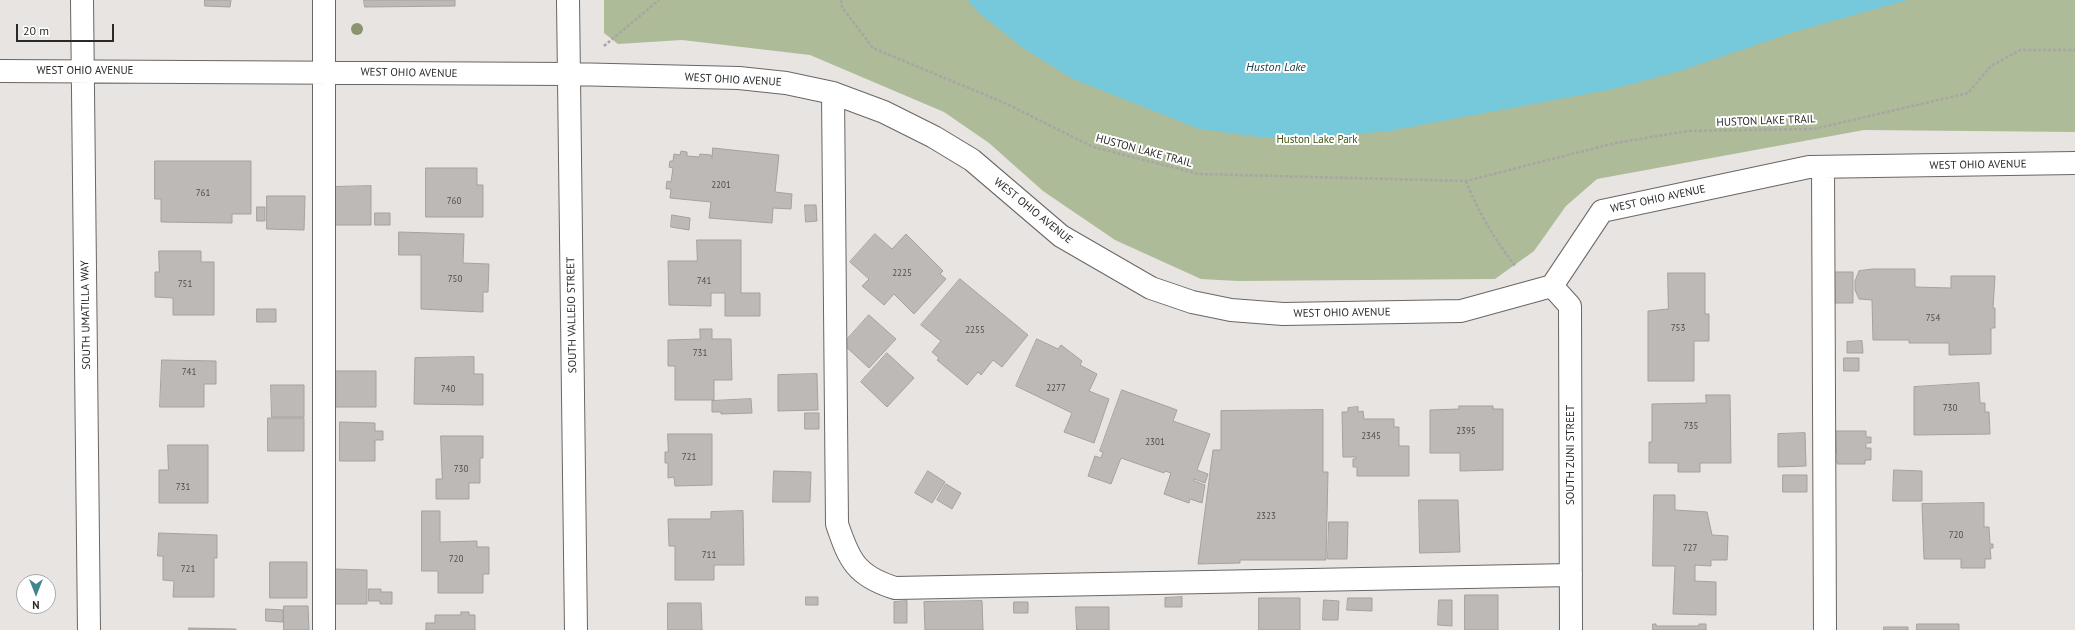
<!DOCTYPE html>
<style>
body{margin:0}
#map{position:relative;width:2075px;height:630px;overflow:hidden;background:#e8e4e2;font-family:"PT Sans",sans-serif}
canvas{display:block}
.north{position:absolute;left:16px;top:574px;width:40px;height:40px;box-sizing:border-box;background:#fff;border:1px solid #aaa9a9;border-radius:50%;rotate:180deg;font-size:11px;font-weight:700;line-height:16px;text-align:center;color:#2a2928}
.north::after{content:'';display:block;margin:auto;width:14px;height:18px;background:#3f878c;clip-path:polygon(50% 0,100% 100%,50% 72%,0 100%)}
.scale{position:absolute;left:16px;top:24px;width:98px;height:18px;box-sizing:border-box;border:2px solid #2a2928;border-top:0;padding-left:5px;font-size:12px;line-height:14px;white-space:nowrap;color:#2a2928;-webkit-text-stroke:3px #fff;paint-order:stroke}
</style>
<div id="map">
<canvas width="2075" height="630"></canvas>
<div class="north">N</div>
<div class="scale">20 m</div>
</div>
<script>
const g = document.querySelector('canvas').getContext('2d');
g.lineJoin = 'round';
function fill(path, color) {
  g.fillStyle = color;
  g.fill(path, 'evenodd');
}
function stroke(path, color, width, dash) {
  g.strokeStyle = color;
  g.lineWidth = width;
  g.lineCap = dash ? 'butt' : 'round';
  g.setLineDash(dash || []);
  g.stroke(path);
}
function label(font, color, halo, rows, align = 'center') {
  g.font = font + ' "PT Sans",sans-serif';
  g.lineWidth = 4;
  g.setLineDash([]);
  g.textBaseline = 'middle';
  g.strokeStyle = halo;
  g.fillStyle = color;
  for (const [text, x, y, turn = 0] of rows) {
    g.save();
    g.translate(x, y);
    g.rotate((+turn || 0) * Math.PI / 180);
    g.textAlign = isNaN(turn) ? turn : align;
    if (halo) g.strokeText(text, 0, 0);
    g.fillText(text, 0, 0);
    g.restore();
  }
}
const green = new Path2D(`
 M604 0H2075V132L1864 130 1597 179 1566 206 1534 251 1495 279 1238 281 1201 279 1115 240 1043 191 989 143 944 112 810 55 682 40 618 44 604 33Z`);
const water = new Path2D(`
 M968 0H1907L1794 32 1680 71 1613 89 1389 131 1335 136 1267 138 1199 129 1073 79 1023 48 980 14Z`);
const building = new Path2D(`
 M205 0H231L230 7 205 6Z
 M364 0H455V6L365 7Z
 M713 148 779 155 775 192 792 194 791 209 773 208 772 223 709 218 711 202 670 198 671 189H666L667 181 671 182 673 168 669 167 670 161H673L674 154 680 155 681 151 687 152V156L699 157 700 154 711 155 712 158Z
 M155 161H251V214H232V223L161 222V199H155Z
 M426 168H477V185H483V217H426Z
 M371 186V225H333V187Z
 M267 196H305L304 230 267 229Z
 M805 205H816L817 221 806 222Z
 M257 207H265V221H257Z
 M375 213H390V225H375Z
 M672 215 690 218 689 230 671 227Z
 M399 232 464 234 463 263 489 264 488 292H483V312L421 309V255H399Z
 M875 234 892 249 906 234 943 271 940 274 946 279 914 314 894 294 884 305 862 286 869 279 850 262Z
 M697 240H741V293H760V316H725V293H711V306L669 305 668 261H697Z
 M159 251H201V262H214V315H173V298L155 297V272H159Z
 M1873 269H1915V287L1951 288V276H1995L1993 308H1995V328H1991V354L1949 355V343H1909V340H1873L1872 300 1859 299 1855 290V281L1859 271Z
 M1834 272H1853V303H1834Z
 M1668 273H1705V314H1709V341H1694V381H1648V311L1668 309Z
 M960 279 1028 335 1002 367 993 360 981 375 978 372 967 385 937 360 939 358 932 352 941 341 921 325Z
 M257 309H276V322H257Z
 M869 315 896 339 869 368 843 344Z
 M700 329H712V339H731L732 380H714V400H675V366H668V340L700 339Z
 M1037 339 1058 349 1061 345 1082 361 1080 365 1097 374 1089 391 1109 399 1094 443 1064 432 1072 413 1016 386Z
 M1862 341 1863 353H1847V342Z
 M887 353 914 378 887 407 861 382Z
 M474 357V374H483V405L414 404 415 358Z
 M1844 358H1859V371H1844Z
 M162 360 216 361V384H204V407H160Z
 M336 371H376V407H336Z
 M817 374 818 410 778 411V375Z
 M1979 383 1980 403H1985V412H1989L1990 434 1914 435V387Z
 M271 385H304V417H272Z
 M1122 390 1177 410 1173 421 1210 434 1197 470 1208 474 1205 483 1194 479V481L1205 485 1202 503 1190 499 1189 503 1164 494 1171 473 1165 471 1164 473 1121 458 1111 484 1088 476 1095 456 1101 458 1103 452 1100 451Z
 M1706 395H1730L1731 463H1700V472H1678V463H1649V442H1652V404L1706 403Z
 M751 399 752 413 721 414V412H712V401Z
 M1459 406H1493V409H1503V470L1460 471V453H1430V410L1459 409Z
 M1358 407V412L1363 411 1364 419H1394V427H1399V446H1409V476H1357V467H1353V459H1356V457H1343L1342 412H1348V408Z
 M1323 410V472H1328L1326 560H1240V563L1198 564 1213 450H1221V411Z
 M805 413H819V429H805Z
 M268 418H304V451H268Z
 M340 422 375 423V431H383V440H375V461H340Z
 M1836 431H1866V437H1871V443H1866V448H1871V460H1865V464H1837V461H1829V453H1836Z
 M1805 433 1806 466 1778 467V434Z
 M668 434H712V485L675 486 674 477 668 478V463H665V452H668Z
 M441 436H483V458H480V483H469V499H436V479H442Z
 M168 445H208V503H159V470H168Z
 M1894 470 1922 471V501H1893Z
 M774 471 811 472 810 502H773Z
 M928 471 945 482 932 503 915 493Z
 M1783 475H1807V492H1783Z
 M946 484 961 493 952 509 937 500Z
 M1654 495H1675V510L1707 512 1712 535 1728 536 1727 560H1711V566L1695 565V581L1716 582V615L1673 614 1675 566H1653Z
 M1419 500H1458L1460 552 1420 553Z
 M1984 503V527H1989L1990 544H1993V548H1990L1991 559H1985V568H1961V559H1924L1922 504Z
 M422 511H440V542L477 541V547H489V574H483V593H438V571H422Z
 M743 511 744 565H714V580H675V546H669L668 519H711V512Z
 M1329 522H1348L1347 559H1328Z
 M159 533 217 535V558H214V597H173L174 581 163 580V556H158Z
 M270 562H307V598H270Z
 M334 569 367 570V604H334Z
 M369 589H381V592H392V604H380V601H369Z
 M1465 595H1498V630H1465Z
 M806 597H818V605H806Z
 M1182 597V607H1165V598Z
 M1259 598H1300V630H1259Z
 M1348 598H1372V611L1347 610Z
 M1324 600 1339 601 1338 620H1323Z
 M1439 600H1452V626L1438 625Z
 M907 601V623H894V602Z
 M982 601 983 630H925L924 602Z
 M1014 602H1028V613H1014Z
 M668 603H701L702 630H668Z
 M284 606H308L309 630H284Z
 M1076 607H1109V630H1077Z
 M266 609 283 610V622L266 621Z
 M461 612H469V615H475V630H426V623H435V615H461Z
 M1653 624H1656V626H1699V624H1706V630H1653Z
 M1917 624H1959V630H1917Z
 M1884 627H1908V630H1884Z
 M189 628 236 629V630H189Z`);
const path = new Path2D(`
 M841 0 842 7 873 48 1007 104 1093 147 1199 174 1466 181 1615 143 1688 131 1814 129 1968 93 1991 66 2020 50H2075
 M604 46 659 0
 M1466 181C1478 212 1495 240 1516 267`);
const minor = new Path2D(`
 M82 0 89 630
 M324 0V630
 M568 0 576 630
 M0 71 569 74 739 78 786 83 833 93 884 112 934 137 972 160 1061 236 1151 288 1192 302 1231 310 1283 314 1461 311 1552 286 1602 211 1809 167 2075 163
 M833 93 837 524C849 560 856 576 895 588L1571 575
 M1823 167 1825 630
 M1552 286 1570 306 1571 630`);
const trees = [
 [357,29]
];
const numberNames = [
 ["2201",721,185],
 ["761",203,193],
 ["760",454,201],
 ["2225",902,273],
 ["750",455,279],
 ["741",704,281],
 ["751",185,284],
 ["754",1933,318],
 ["753",1678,328],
 ["2255",975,330],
 ["731",700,353],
 ["741",189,372],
 ["2277",1056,388],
 ["740",448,389],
 ["730",1950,408],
 ["735",1691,426],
 ["2395",1466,431],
 ["2345",1371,436],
 ["2301",1155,442],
 ["721",689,457],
 ["730",461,469],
 ["731",183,487],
 ["2323",1266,516],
 ["720",1956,535],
 ["727",1690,548],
 ["711",709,555],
 ["720",456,559],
 ["721",188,569]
];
const streetNames = [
 ["WEST OHIO AVENUE",85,71],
 ["WEST OHIO AVENUE",409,73,1],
 ["WEST OHIO AVENUE",733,80,3],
 ["HUSTON LAKE TRAIL",1766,121,-2],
 ["HUSTON LAKE TRAIL",1144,151,15],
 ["WEST OHIO AVENUE",1978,165,-1],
 ["WEST OHIO AVENUE",1658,199,-12],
 ["WEST OHIO AVENUE",1033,211,39],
 ["WEST OHIO AVENUE",1342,313,-1],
 ["SOUTH UMATILLA WAY",86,315,-91],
 ["SOUTH VALLEJO STREET",572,315,-91],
 ["SOUTH ZUNI STREET",1571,455,-90]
];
const parkNames = [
 ["Huston Lake Park",1317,140]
];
const waterNames = [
 ["Huston Lake",1276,68]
];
fill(green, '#adbb98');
fill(water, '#76c9da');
fill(building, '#bdb9b7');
stroke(building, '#a5a19f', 1);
stroke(minor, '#6a6664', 24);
stroke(path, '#a8a5a4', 2.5, [3, 2]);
stroke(minor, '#fff', 22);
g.fillStyle = '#8a946f';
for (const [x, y] of trees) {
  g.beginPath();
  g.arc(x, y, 6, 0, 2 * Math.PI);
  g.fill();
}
label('9px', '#4f4d4c', null, numberNames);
label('11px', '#2a2928', '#fff', streetNames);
label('11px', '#3e5211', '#fff', parkNames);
label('italic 12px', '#1c434b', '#fff', waterNames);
</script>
